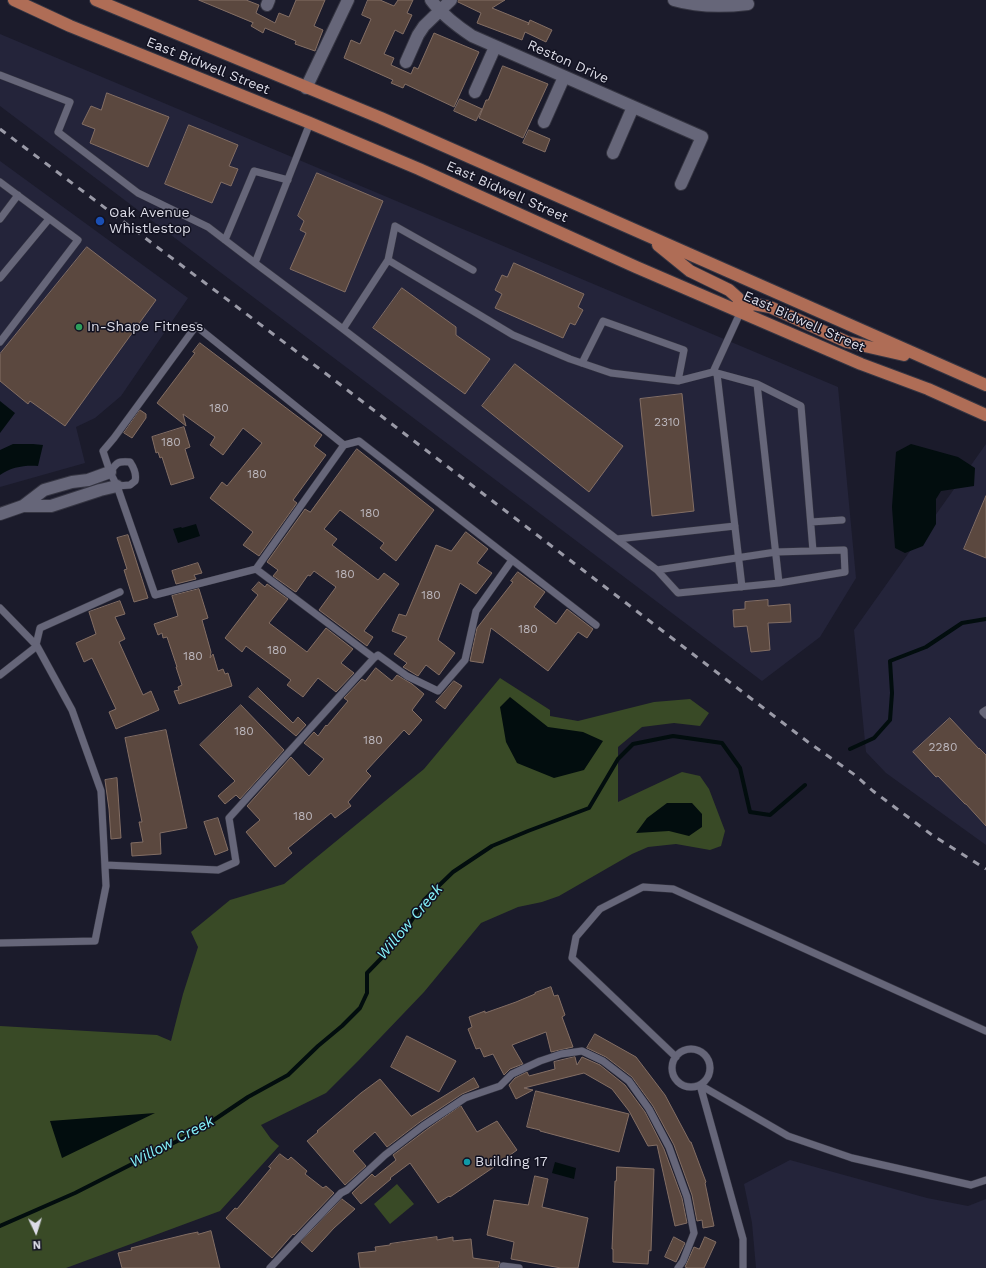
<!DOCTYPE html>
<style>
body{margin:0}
#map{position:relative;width:986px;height:1268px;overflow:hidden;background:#1b1b2b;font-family:"Work Sans",sans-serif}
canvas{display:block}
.north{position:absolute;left:16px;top:1212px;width:40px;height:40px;-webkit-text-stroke:3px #121221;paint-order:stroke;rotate:176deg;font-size:11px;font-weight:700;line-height:16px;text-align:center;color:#dcdce7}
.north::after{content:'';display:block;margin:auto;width:14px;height:18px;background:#dcdce7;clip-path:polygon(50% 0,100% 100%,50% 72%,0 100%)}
</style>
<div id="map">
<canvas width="986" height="1268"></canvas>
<div class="north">N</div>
</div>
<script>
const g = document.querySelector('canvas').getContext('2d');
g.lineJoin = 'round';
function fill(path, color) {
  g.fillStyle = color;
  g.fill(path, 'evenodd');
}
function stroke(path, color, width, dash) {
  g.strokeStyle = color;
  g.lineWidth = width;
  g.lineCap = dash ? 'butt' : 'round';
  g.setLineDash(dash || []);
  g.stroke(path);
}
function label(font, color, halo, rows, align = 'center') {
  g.font = font + ' "Work Sans",sans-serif';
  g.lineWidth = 3;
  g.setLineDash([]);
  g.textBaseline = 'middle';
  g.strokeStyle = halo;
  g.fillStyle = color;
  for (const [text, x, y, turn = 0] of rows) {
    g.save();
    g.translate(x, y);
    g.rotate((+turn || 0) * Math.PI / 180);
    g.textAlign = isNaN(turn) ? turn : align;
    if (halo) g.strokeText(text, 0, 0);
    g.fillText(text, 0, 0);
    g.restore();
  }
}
const built = new Path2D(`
 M0 34 838 387 856 578 820 637 762 681 0 106Z
 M0 161 188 298 121 396 95 418 76 427 85 463 0 487Z
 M986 444V845L886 773 866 752 854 630Z
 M790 1160 927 1198 968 1206 986 1199V1268H756L752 1223 744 1184Z`);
const green = new Path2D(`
 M500 678 550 710V716L578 721 654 702 690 699 709 713 700 726 674 723 642 727 618 747V802L682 772 700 776 709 789 725 831 721 846 710 850 676 844 648 847 632 854 559 896 542 902 518 907 481 923 424 992 359 1060 326 1093 261 1125 271 1139 279 1146 220 1211 66 1268H0V1026L157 1035 171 1041 183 994 198 947 191 932 230 900 284 884 424 769Z
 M397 1184 414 1204 390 1224 374 1204Z`);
const water = new Path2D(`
 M0 401 15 413 0 433Z
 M13 444H33L43 445 38 466C25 465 11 467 0 475V450Z
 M911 444 958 457 975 468 974 486 941 491 936 499V524L923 546 905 553 895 548 892 507 896 452Z
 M196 524 200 536 178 543 173 529 181 527 182 528Z
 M510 697 548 727 583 732 603 741 584 770 554 778 517 763 506 742 500 707Z
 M667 803H692L702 814V827L689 836 669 831 636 833 647 818Z
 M155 1113 62 1158 50 1121Z
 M555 1162 576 1168 574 1179 552 1173Z`);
const stream = new Path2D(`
 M850 749 874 738 890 720 892 693 890 661 926 647 962 623 986 619
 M0 1226 75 1193 199 1130 248 1097 288 1075 318 1046 342 1026 360 1008 367 993V973L401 938 424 900 453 872 492 846 528 831 589 808 618 759 633 744 673 736 722 743 740 768 750 812 770 815 805 785`);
const building = new Path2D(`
 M199 0H246L259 5 256 13 275 23 279 13 289 17 296 0H325L314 26 323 30 315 51 295 44 296 41 265 28 263 33 251 26 253 23Z
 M368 0H380L394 6 398 0H413L407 13 412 15 403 34 395 30 384 54 394 58 391 65 411 74 414 67 418 69 434 33 479 52 454 107 405 84 403 88 391 83 393 80 344 58 351 40 360 44 371 19 362 15Z
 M458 0H505L492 8 529 23 528 25 530 20 552 30 546 42 525 32 522 40 477 23 481 13 458 2Z
 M503 66 548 84 523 138 479 118 486 100H488Z
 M107 93 169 117 148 167 90 143 95 129 82 124 91 106 101 110Z
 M460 99 482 109 476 121 454 111Z
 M189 125 238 145 229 166 238 169 231 186 221 182 212 203 165 184Z
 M529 130 550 139 545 152 523 143Z
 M317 173 383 201 345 292 290 269 306 233 300 230 304 221 298 216Z
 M87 247 156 300 65 426 30 401 28 404 0 381V354Z
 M514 263 584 294 578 307 583 310 575 325 570 323 563 338 495 308 502 294 495 290 502 275 507 277Z
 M402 288 456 327V335L490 359 465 394 373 328Z
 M200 343 322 435 314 446 326 455 293 500 297 503 259 556 243 545 253 532 210 498 222 482 227 486 262 443 243 428 223 455 210 445 215 437 183 414 186 426 157 403 195 353 193 352Z
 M515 364 623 446 589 492 482 406Z
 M682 394 694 511 652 516 640 399Z
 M140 410 146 414V418L132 438 124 433Z
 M184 427 190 447 185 449 194 478 171 485 162 457 160 458 158 452 156 453 152 437Z
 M357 449 434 510 396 561 380 548 384 543 340 510 324 529 337 539 332 545 378 580 384 573 399 584 364 631 373 637 367 646 319 610 336 587 314 571 310 576 308 575 296 592 294 591 273 576 278 570 267 562 305 509 310 512Z
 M986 496V558L964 549Z
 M466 532 488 549 477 563 492 573 476 594 460 583 438 640 455 653 439 675 426 665 418 676 403 667 407 663 394 654 407 637 392 631 399 614 406 616 436 545 451 551Z
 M128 535 148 598 134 602 124 570 127 569 117 538Z
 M198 563 202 573 194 575 196 579 176 584 172 571Z
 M518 572 545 592 534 607 556 624 567 609 593 629 587 638 578 632 548 671 491 628 483 663 470 661 477 628 513 582 511 581Z
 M259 582 265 587 267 584 288 599 269 623 307 652 326 628 353 649 341 663 354 673 336 692 318 678 303 697 287 685 291 680 246 646 242 652 225 638 258 595 252 590Z
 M199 589 208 618 202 620 211 652 210 658 213 654 218 671 223 669 225 674 228 673 232 686 179 704 174 691 179 690 178 687 182 685 176 667H177L167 637 163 638 162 633 158 635 154 624 178 616 172 596Z
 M768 600V606L790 604 791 622 768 623 770 650 751 652 747 626 734 627 733 610 745 609V602Z
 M120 601 125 614 115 617 125 639 119 642 143 695 151 691 159 710 116 729 109 712 116 709 92 658 84 662 76 643 96 634 89 612Z
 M376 668 392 681 397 675 412 684 424 694 412 710 422 720 409 735 404 730 366 771 371 776 348 802 351 806 335 818 331 813 288 848 292 853 275 867 246 832 260 820 247 806 291 757 309 776 324 759 304 743 314 732 318 736 326 725 327 726 348 701 344 698 362 679 365 681Z
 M454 681 462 686 445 709 436 702Z
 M258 688 293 723 298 717 306 725 296 736 249 697Z
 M241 705 284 750 240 799 236 795 225 804 218 796 235 781 200 745Z
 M950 718 979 749V748L986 755V826L966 804H965L938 776 936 777 913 752Z
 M166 730 187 828 160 833 161 854 132 856 131 843 143 842 139 822H142L125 738Z
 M117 778 121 838 111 839 109 809 105 780Z
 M218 818 228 850 215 855 204 822Z
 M551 987 554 996 558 995 565 1015 562 1017 573 1047 551 1052 546 1032 512 1045 523 1064 510 1069 504 1075 493 1054 484 1057 480 1048 476 1049 468 1029 472 1027 469 1017 485 1011V1013L516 1002 535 994V993Z
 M595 1034 636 1057 665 1095 690 1142H691L706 1182 705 1183 714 1226 703 1228 702 1220 697 1221 692 1195 674 1145 653 1106 632 1077 606 1057 587 1048Z
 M407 1036 456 1061 439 1092 391 1067Z
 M575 1057 577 1065 582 1057 600 1065 625 1085 645 1112 664 1149 682 1198 687 1223 675 1226 657 1145 648 1146 629 1111 612 1089 584 1073 524 1088 533 1090 516 1099 509 1085 515 1078 527 1072 529 1076 555 1069 554 1062Z
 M474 1078 479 1087 462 1094 420 1122 387 1147 375 1132 353 1151 366 1166 345 1185 307 1141 318 1132 317 1131 361 1093 380 1079 411 1116Z
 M536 1091 629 1114 619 1152 540 1131V1130L527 1127Z
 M461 1106 477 1132 497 1121 517 1150 491 1169 450 1197 449 1196 438 1203 410 1163 390 1178 391 1179 361 1204 352 1193 372 1174 375 1177 396 1160 393 1155 426 1130Z
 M280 1154 288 1160 291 1157 307 1171 305 1174 323 1188 326 1186 334 1193 294 1235 293 1234 272 1258 226 1218 235 1208 237 1209 271 1168 269 1167Z
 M617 1167 654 1169 651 1251 649 1250 648 1264 613 1262V1249H612L615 1181H616Z
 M535 1176 548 1179 542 1207 588 1218 578 1268H561L511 1259 514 1242 487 1235 494 1200 528 1205Z
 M342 1199 355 1209 334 1228 312 1252 301 1242Z
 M211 1231 220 1268H122L118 1253 132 1250 131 1248 188 1234 198 1232V1234Z
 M437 1237V1240L453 1237V1241L471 1239 473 1258 500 1262 498 1268H360L358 1253 376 1251 375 1247 390 1245V1244Z
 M674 1237 685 1243 676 1262 665 1257Z
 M705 1237 716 1242 704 1268H688L685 1267 694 1247 699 1249Z`);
const lane = new Path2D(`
 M0 75 70 102 58 132 138 193 208 227 255 263
 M310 123 255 263 343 329
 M0 182 78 240 0 342
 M0 219 18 195
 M225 240 254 171 288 180
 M388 260 395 226 473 270
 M0 278 49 219
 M741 311 713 372 757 384 779 583 845 572 844 550 776 552 657 570 678 593 779 583
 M582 363 603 321 684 350 678 381
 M717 374 742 587
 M757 384 801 406 813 551
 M110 472 117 486 155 595 256 569 344 445 359 441 596 625
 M117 486 130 485 135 481C137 474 134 468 130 462 118 461 117 462 110 472L103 451 114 438 196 326 344 445
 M811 522 842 520
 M617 539 735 526
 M256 569 374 658
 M657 570 343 329 388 260 513 335 570 359 611 373 678 381 713 372
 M0 608 37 646
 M36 645 40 628 120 592
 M0 675 37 646 72 710 101 791 106 886 95 941 0 943
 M986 710 983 712 986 715
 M105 865 218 870 236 862 229 818 374 658 378 655 407 676 438 691 465 660 476 611 512 560
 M672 1068a19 19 0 1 1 38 0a19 19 0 1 1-38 0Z
 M676 1057 572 958 576 937 600 909 643 887 673 889 986 1031
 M270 1268 341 1193 347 1190 385 1155 423 1126 465 1098 500 1086 512 1074 540 1061 561 1054 582 1051 603 1061 629 1081 649 1109 669 1147 687 1197 694 1233 683 1261 678 1268
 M503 1268V1266L519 1268
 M743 1268V1239L700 1085 788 1136 852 1158 971 1185 986 1180`);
const street = new Path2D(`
 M431 0C442 15 457 26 472 36L702 137 681 184
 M674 0C698 7 723 7 748 4
 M267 5 269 0
 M406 62 418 35 424 26 451 0
 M306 88 348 0
 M475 92 495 47
 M544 122 564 77
 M613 153 633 107
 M23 506 44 490 72 482 88 480 110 472
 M0 514 23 506H51L100 490 117 486`);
const primary = new Path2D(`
 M14 0 70 26 310 123 419 169 636 267 861 364 928 389 986 415
 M96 0 381 118 986 385
 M658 245 690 271 729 290 738 298 741 311 753 304 770 307 847 342 904 355`);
const rail = new Path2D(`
 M0 129 329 376 808 742 855 775 873 791 932 835 986 869`);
const markers = [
 [100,221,5,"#1a4fb4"],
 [79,327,4,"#2e9e5b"],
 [467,1162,4,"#0f9aa8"]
];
const numberNames = [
 ["180",219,408],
 ["2310",667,422],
 ["180",171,442],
 ["180",257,474],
 ["180",370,513],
 ["180",345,574],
 ["180",431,595],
 ["180",528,629],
 ["180",277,650],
 ["180",193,656],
 ["180",244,731],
 ["180",373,740],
 ["2280",943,747],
 ["180",303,816]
];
const streetNames = [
 ["Reston Drive",568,62,24],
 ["East Bidwell Street",208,66,22],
 ["East Bidwell Street",507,192,24],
 ["East Bidwell Street",804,322,24]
];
const poiNames = [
 ["Oak Avenue",109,213],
 ["Whistlestop",109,229],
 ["In-Shape Fitness",87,327],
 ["Building 17",475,1162]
];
const waterNames = [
 ["Willow Creek",410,922,-50],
 ["Willow Creek",172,1142,-28]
];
fill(built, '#24243a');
fill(green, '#394a26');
fill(water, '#020d0e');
stroke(stream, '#020d0e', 4);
fill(building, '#5b483f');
stroke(building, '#836e64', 1);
stroke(lane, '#353542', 8);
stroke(street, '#353542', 14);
stroke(primary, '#353542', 14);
stroke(lane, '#666679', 7);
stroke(street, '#666679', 12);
stroke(primary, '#af6d56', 12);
stroke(rail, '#9a9aa7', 3, [7, 7]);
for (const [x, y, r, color] of markers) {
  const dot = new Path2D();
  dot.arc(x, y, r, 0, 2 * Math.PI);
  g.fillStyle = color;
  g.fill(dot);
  stroke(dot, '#121221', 1.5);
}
label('12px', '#bcb7bd', null, numberNames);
label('14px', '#dcdce7', '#121221', streetNames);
label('14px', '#dcdce7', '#121221', poiNames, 'left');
label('italic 15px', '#86f6fc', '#121221', waterNames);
</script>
